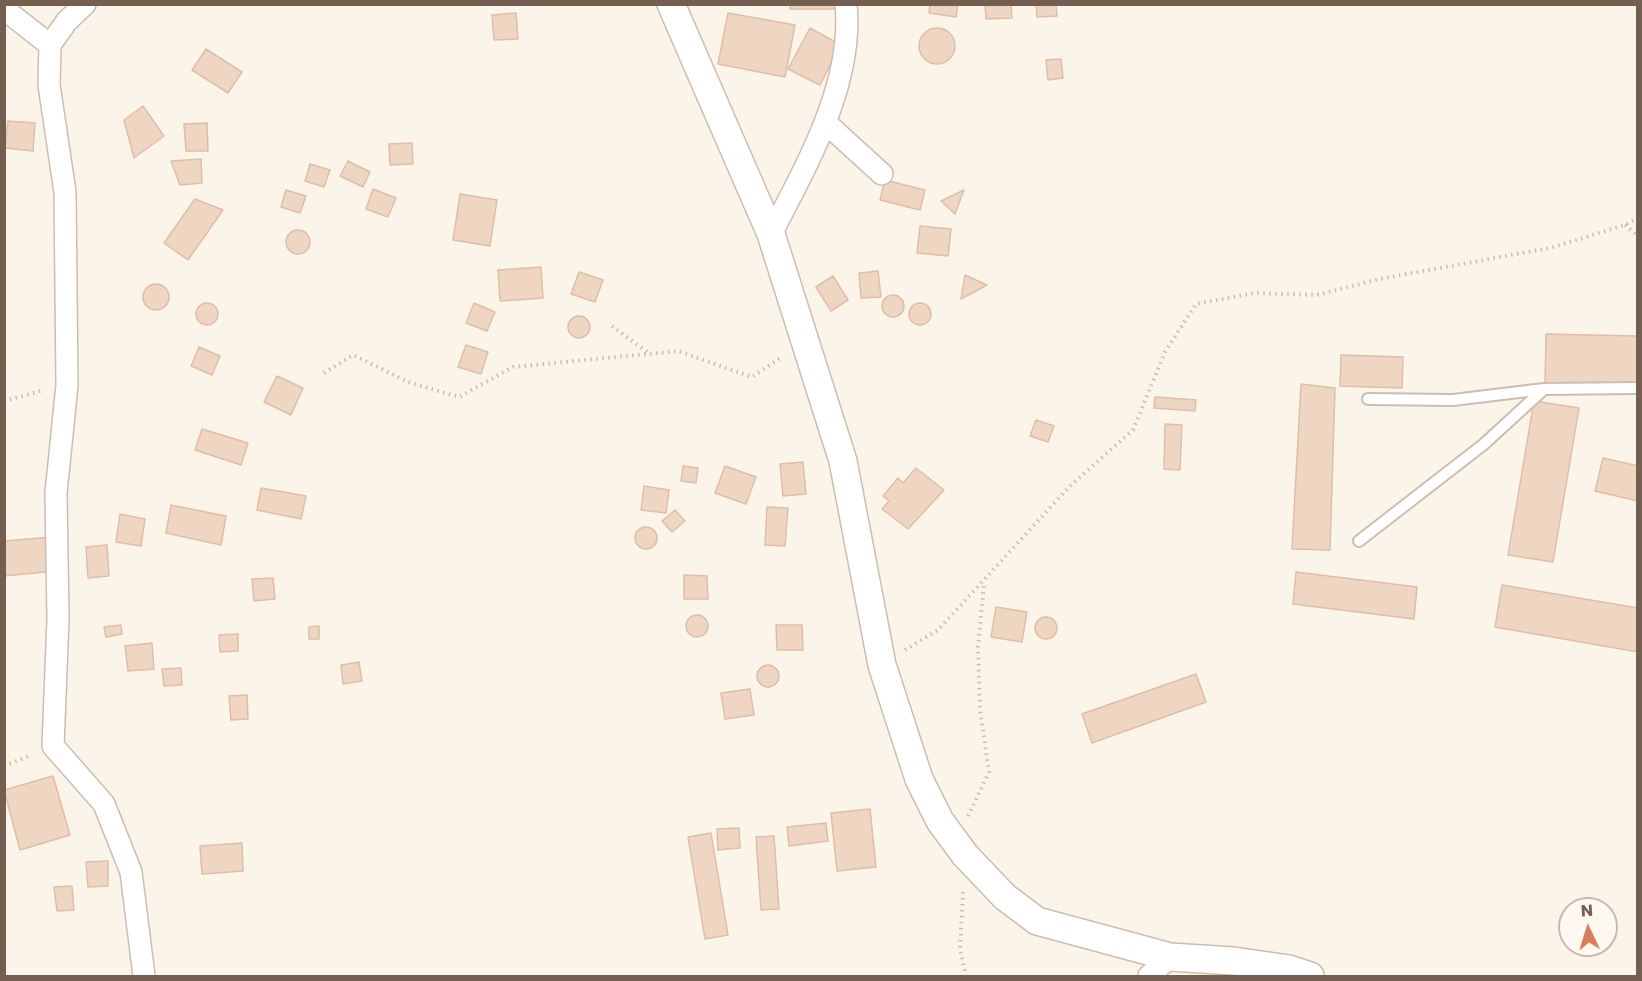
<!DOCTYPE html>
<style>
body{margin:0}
#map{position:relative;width:1642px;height:981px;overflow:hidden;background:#fbf5e9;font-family:Poppins,sans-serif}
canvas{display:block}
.frame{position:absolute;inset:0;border:6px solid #735e4f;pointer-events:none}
.north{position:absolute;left:1558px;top:897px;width:60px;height:60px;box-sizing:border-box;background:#fef9f0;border:2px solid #c6bbb0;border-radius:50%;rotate:356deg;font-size:16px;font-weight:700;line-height:24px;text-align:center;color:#735e4f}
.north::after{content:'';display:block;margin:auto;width:21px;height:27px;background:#d97c5a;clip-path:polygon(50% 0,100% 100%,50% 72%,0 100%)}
</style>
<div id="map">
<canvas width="1642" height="981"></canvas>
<div class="frame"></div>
<div class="north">N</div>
</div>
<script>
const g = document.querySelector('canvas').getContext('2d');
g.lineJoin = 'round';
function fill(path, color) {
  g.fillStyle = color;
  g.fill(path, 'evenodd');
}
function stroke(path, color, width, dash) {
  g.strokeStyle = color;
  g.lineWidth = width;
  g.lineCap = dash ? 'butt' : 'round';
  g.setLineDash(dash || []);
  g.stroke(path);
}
const building = new Path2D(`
 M790 4H840V9H790Z
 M930 4H958L956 17 929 13Z
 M985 4H1011L1012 18 986 19Z
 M1036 4H1056L1057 16 1037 17Z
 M516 13 518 39 494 40 492 15Z
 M728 13 795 25 785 77 718 64Z
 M810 28 841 45 820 85 788 69Z
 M919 46a18 18 0 1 1 36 0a18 18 0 1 1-36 0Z
 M206 49 242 72 228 93 192 70Z
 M1061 59 1063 78 1048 80 1046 60Z
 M143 106 164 136 134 158 124 120Z
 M8 121 35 123 33 151 5 148Z
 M207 123 208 151H186L184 124Z
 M412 143 413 164 390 165 389 144Z
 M201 159 202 183 180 185 171 161Z
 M348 161 370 172 363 187 340 176Z
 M310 164 330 170 324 187 305 181Z
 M885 180 925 190 920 210 880 200Z
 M373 189 396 198 388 217 366 209Z
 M286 190 306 196 300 213 281 207Z
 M964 190 955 214 941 201Z
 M460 194 497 200 490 246 453 240Z
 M195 199 223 210 188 260 164 243Z
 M920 226 951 229 948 256 917 253Z
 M286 242a12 12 0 1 1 24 0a12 12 0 1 1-24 0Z
 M541 267 543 298 500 301 498 270Z
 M878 271 881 297 861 298 859 273Z
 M579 272 603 280 595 302 571 294Z
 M965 275 987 285 961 299Z
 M833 276 848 300 831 311 816 287Z
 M143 297a13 13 0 1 1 26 0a13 13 0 1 1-26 0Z
 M882 306a11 11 0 1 1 22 0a11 11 0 1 1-22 0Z
 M474 303 495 312 487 331 466 323Z
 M909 314a11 11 0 1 1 22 0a11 11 0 1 1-22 0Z
 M196 314a11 11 0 1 1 22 0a11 11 0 1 1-22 0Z
 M568 327a11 11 0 1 1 22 0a11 11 0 1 1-22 0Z
 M1546 334 1638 336V387L1545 384Z
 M466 345 488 352 481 374 458 367Z
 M199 347 220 356 212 375 191 366Z
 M1341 355 1403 357 1402 388 1340 386Z
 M277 376 303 388 291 415 264 402Z
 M1301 384 1335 388 1330 550 1292 549Z
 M1155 397 1196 400 1195 411 1154 408Z
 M1534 401 1579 408 1553 562 1508 555Z
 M1036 420 1054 426 1048 442 1030 436Z
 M1165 424 1182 425 1180 470 1164 469Z
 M202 429 248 443 241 465 195 450Z
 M1603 458 1638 466V501L1595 491Z
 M803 462 806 494 783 496 780 464Z
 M683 466 698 468 696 483 681 481Z
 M725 466 756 477 746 504 715 493Z
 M916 468 944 490 908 529 882 509 889 501 883 496 898 478 903 483Z
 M644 486 669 490 666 513 641 510Z
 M261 488 306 496 301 519 257 510Z
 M171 505 226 516 221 545 166 533Z
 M767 507 788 508 785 546 765 545Z
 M675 510 685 521 672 532 662 521Z
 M120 514 145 519 141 546 116 542Z
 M635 538a11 11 0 1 1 22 0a11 11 0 1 1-22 0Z
 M53 537 56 571 4 576V541Z
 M107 545 109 576 88 578 86 547Z
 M1296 572 1417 587 1414 619 1293 604Z
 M684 575 707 576 708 599H684Z
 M273 578 275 599 254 601 252 579Z
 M1502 585 1638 608V652L1495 627Z
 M996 607 1027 612 1022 642 991 637Z
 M686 626a11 11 0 1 1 22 0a11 11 0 1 1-22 0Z
 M1035 628a11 11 0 1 1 22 0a11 11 0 1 1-22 0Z
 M121 625 122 634 106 637 104 627Z
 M776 625H802L803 650H777Z
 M319 626V639H309V627Z
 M238 634V651L220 652 219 635Z
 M152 643 154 669 128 671 125 646Z
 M359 662 362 681 343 684 341 665Z
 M757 676a11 11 0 1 1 22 0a11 11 0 1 1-22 0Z
 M181 668 182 685 164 686 162 669Z
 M1196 674 1206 702 1092 743 1082 714Z
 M750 689 754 715 725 719 721 693Z
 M247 695 248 719 231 720 229 696Z
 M53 776 70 835 20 850 4 790Z
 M870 809 876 867 837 871 831 813Z
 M826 823 828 841 789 846 787 827Z
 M739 828 740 848 718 850 717 829Z
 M711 833 728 935 705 939 688 837Z
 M774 836 779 909 761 910 756 837Z
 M242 843 243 871 202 874 200 846Z
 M108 861V886L88 887 86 862Z
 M72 886 74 910 57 911 54 887Z`);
const path = new Path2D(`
 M1625 225 1638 236
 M612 326 650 354
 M324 373 353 355 408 382 459 397 513 367 678 351 752 377 783 356
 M4 401 44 390
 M905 650 938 630 1069 487 1133 430 1165 352 1196 304 1254 293 1317 295 1379 279 1550 248 1625 225 1638 218
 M4 766 32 755
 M968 816 989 772 980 710 978 647 984 583
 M963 892 960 949 966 976`);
const service = new Path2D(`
 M1368 399 1453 400 1544 389 1638 388
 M1359 541 1484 444 1544 389`);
const minor = new Path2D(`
 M85 4 67 21 50 45 49 85 65 192 67 385 56 493 58 619 53 746 104 804 131 872 144 976
 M4 9 50 45
 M827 124 882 174
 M771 234C806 166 854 84 846 4
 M1149 976 1170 957`);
const tertiary = new Path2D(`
 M671 4 771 234 843 461 882 665 919 779 940 821 965 855 1005 897 1037 921 1170 957 1234 961 1289 969 1310 976`);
fill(building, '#eed6c3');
stroke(building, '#dfbea5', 1.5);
stroke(service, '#ccbdb0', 14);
stroke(minor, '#ccbdb0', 24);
stroke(tertiary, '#ccbdb0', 30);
stroke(path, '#d3baa6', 4, [1.5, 4.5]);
stroke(service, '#fff', 10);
stroke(minor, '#fff', 21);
stroke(tertiary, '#fff', 27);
</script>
